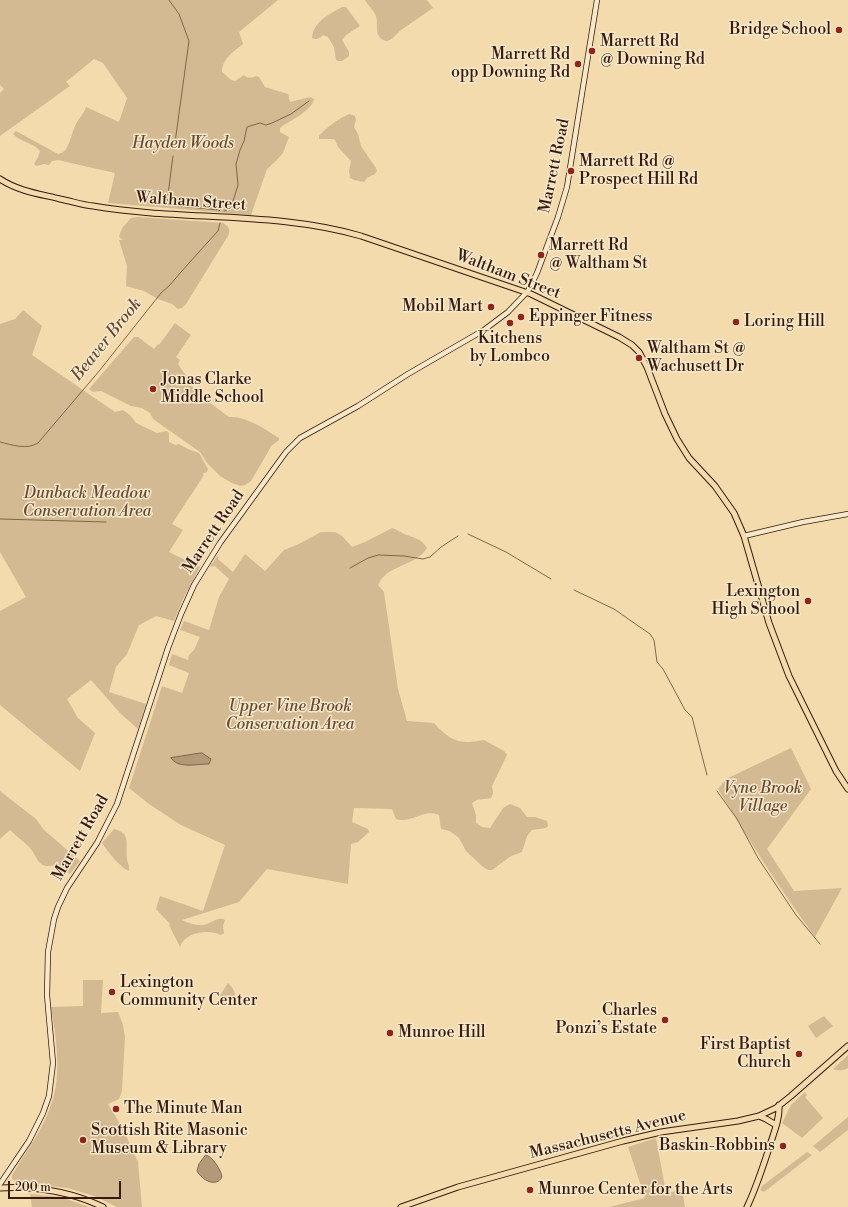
<!DOCTYPE html>
<html>
<head>
<meta charset="utf-8">
<style>
	body { margin:0 }
	#map { position:relative; width:848px; height:1207px; overflow:hidden; background:#f3dbad; font-family:"Libre Bodoni",serif }
	canvas { display:block }
	.scale { position:absolute; left:8px; top:1181px; width:113px; height:18px; box-sizing:border-box; border:2px solid #371a0e; border-top:0; padding-left:5px; font-size:12px; line-height:14px; white-space:nowrap; color:#371a0e; -webkit-text-stroke:3px #f7e8ca; paint-order:stroke }
</style>
</head>
<body>
<div id="map">
<canvas width="848" height="1207"></canvas>
<div class="scale">200 m</div>
</div>
<script>
const ctx = document.querySelector('canvas').getContext('2d');
ctx.lineJoin = 'round';
function paint(path, color) {
  ctx.fillStyle = color;
  ctx.fill(path, 'evenodd');
}
function stroke(path, color, width, dash) {
  ctx.strokeStyle = color;
  ctx.lineWidth = width;
  ctx.lineCap = dash ? 'butt' : 'round';
  ctx.setLineDash(dash || []);
  ctx.stroke(path);
}
function label(font, color, halo, rows, align = 'center') {
  ctx.font = font + ' "Libre Bodoni",serif';
  ctx.lineWidth = 3;
  ctx.setLineDash([]);
  ctx.textBaseline = 'middle';
  ctx.strokeStyle = halo;
  ctx.fillStyle = color;
  for (const [text, x, y, turn = 0] of rows) {
    ctx.save();
    ctx.translate(x, y);
    ctx.rotate((+turn || 0) * Math.PI / 180);
    ctx.textAlign = isNaN(turn) ? turn : align;
    if (halo) ctx.strokeText(text, 0, 0);
    ctx.fillText(text, 0, 0);
    ctx.restore();
  }
}
paint(new Path2D(`
	M0,0H278L239,32L243,44C233,52 222,59 222,72L231,80L235,81L244,75C248,79 251,78 256,76L259,77L265,87L288,94L290,102L310,97L314,99C312,111 289,121 280,128V132L289,137L283,153L276,161L267,169L251,215L108,203L115,173L58,160L52,161L49,165L44,164L36,166L34,164L38,157L40,151C33,142 20,142 13,134L16,131L58,154C62,153 64,152 66,149C71,141 72,132 76,124C79,118 84,114 86,107L119,122L127,98L103,63L94,59L66,82L70,86L0,136V93L4,89L0,85Z
	M365,0H427L433,8C422,15 412,23 401,30C396,34 393,40 386,41C373,37 379,26 376,16C374,11 368,5 365,0Z
	M342,7H346L360,26L346,35L342,40L349,52V56L342,61H338L336,60L334,47L328,37L323,35C319,39 317,40 312,38C313,22 328,15 342,7Z
	M350,114L355,116L356,120L354,127L358,134L361,146L376,168L377,171L375,174L367,178L364,182L354,180L350,178L349,171L351,161L338,147L335,140L333,139H319V136C324,129 342,116 350,114Z
	M138,217L223,223C229,226 231,230 228,236L186,304L182,308L178,309L172,304L158,299L144,291L126,286L127,266L119,240H123L119,237L120,233L123,227L131,218Z
	M23,310L42,326L32,355L115,412L123,410L131,416L136,423L157,433L167,431L169,433V442L175,445L179,444L188,449L199,453L208,469L207,472L202,474L204,475L172,524L183,530L169,552L200,567L183,599L174,621L156,616L139,625L127,654L116,667L109,692L146,704L138,729L120,713L91,680L67,699L78,718L95,733L80,771L0,705V611L26,597L0,552V324L15,319Z
	M175,323L191,335L176,357L180,360L178,364L188,379V384L199,391L202,397L229,417C247,416 264,429 279,438V440L271,446L268,452L251,481L245,485L241,486L232,483L220,476L207,463L200,452L153,419L150,413L142,408L131,406L101,391L93,392L89,389L134,337H138L154,349L158,344L159,345Z
	M392,528C396,529 400,532 404,534C414,538 421,538 427,548C415,567 389,563 378,585L384,592L398,689L407,721L434,723C450,741 460,745 484,740L504,751L507,755L492,786L493,793L491,798L477,800L472,803L476,815V823L482,827L490,828L503,808L510,804L520,808L527,817H535L547,821L548,826L546,828L532,830L527,836L522,852L511,856L492,870H488L482,866L466,851L459,838L450,831L441,829L439,815C424,808 411,824 396,819L392,809L354,808L352,822L368,829L369,832L358,842L351,844L348,884L267,869L239,902L182,920C188,923 196,926 204,925C212,923 218,916 225,920L223,926L224,933L221,935C208,929 185,932 180,947L169,925L170,924L156,909L160,896L203,911L225,845L181,825L149,804L129,788L162,686L182,693L189,673L169,665L172,654L188,660L189,655L194,650L200,637L180,630L184,621L209,630L219,597L229,579L215,566L210,567L218,555V559L233,572L245,554L265,571L284,550L299,544L321,532H335L342,536L352,547L365,542Z
	M791,748L811,789L767,849L794,891L842,888L815,937C780,889 749,840 718,789L726,779Z
	M0,791L36,819L44,830L80,861L70,874L55,865C37,870 38,856 29,847C23,841 16,836 10,830L0,839Z
	M114,829C132,833 125,846 127,858C127,863 130,865 129,871C121,868 107,851 102,843Z
	M83,980H103L101,1013L118,1012L123,1025L125,1037L122,1091L119,1099L108,1104L123,1129L138,1162L142,1207H117L94,1196L68,1188L19,1183L12,1179V1175C26,1152 44,1128 52,1102C62,1071 56,1038 51,1007L83,1006Z
	M228,983C236,990 237,998 232,1007L219,997Z
	M824,1016L833,1026L816,1038L808,1026Z
	M848,1055V1068C844,1071 837,1071 833,1069Z
	M805,1092L807,1095L805,1097L823,1118L802,1138L782,1123L791,1105Z
	M848,1117V1130L820,1152L813,1146Z
	M656,1138L666,1193L682,1190L685,1207H609L645,1198L628,1147Z
	M807,1152L812,1155L764,1192L760,1190L762,1186Z
	M30,1194L61,1197L89,1207H32Z`), '#d3ba92');
const water = new Path2D(`
	M202,753L211,759L209,764C196,764 178,769 171,758Z
	M206,1155C213,1157 221,1170 222,1177C216,1188 202,1180 197,1171L199,1164Z`);
paint(water, '#b39977');
stroke(water, '#81664d', 1);
stroke(new Path2D(`
	M169,0L179,14L189,41L174,150
	M173,156L167,202L168,205L219,210
	M219,211L220,210
	M224,211L227,210L233,201L238,185L236,164L240,150L244,141L247,127L260,123L266,125L272,123L291,114L309,101
	M0,442C12,445 27,450 38,443L100,370L161,293L170,285L181,272L207,243L218,231L220,223
	M0,519L106,522
	M468,534L506,552L551,579
	M350,568L368,558L378,555L404,556L423,559L430,557L441,547L458,536
	M574,590L614,609L650,634L654,640L657,662L663,669L685,710L692,717L707,775
	M717,791L737,819L758,858L796,915L820,944`), '#81664d', 1);
const secondary = new Path2D(`
	M744,536L803,522L848,514
	M0,1184L29,1141L43,1113L49,1096L53,1063L47,995L48,952L54,919L58,907L67,888L97,843L117,804L168,648L181,614L194,585L220,543L286,452L300,438L358,406L408,374L484,330L508,312L528,291L537,273L558,217L567,187L597,0`);
const primary = new Path2D(`
	M0,179C18,191 40,194 60,199C71,201 82,205 93,206C182,221 274,211 361,236L531,294L619,337L632,345L639,352L647,367L665,414L677,439L689,458L715,486L734,513L744,536L769,623L789,676L836,771L848,789
	M759,1116L766,1119L776,1125
	M0,1188C35,1186 71,1192 103,1207
	M401,1207L458,1187L623,1141L661,1132L738,1121L759,1116L776,1108L791,1096L848,1046
	M747,1207C757,1186 764,1164 771,1142C775,1130 780,1117 779,1105`);
stroke(secondary, '#371a0e', 6);
stroke(primary, '#371a0e', 7);
stroke(secondary, '#f7e8ca', 4.5);
stroke(primary, '#f3dbad', 5);
for (const [x, y, r, color] of [
	[839,30,4,"#8f2418"],
	[592,51,4,"#8f2418"],
	[578,64,4,"#8f2418"],
	[571,171,4,"#8f2418"],
	[541,255,4,"#8f2418"],
	[491,307,4,"#8f2418"],
	[521,317,4,"#8f2418"],
	[736,322,4,"#8f2418"],
	[510,323,4,"#8f2418"],
	[639,358,4,"#8f2418"],
	[153,389,4,"#8f2418"],
	[808,601,4,"#8f2418"],
	[112,992,4,"#8f2418"],
	[665,1020,4,"#8f2418"],
	[390,1033,4,"#8f2418"],
	[799,1054,4,"#8f2418"],
	[116,1109,4,"#8f2418"],
	[83,1140,4,"#8f2418"],
	[783,1146,4,"#8f2418"],
	[530,1190,4,"#8f2418"]
]) {
  const dot = new Path2D();
  dot.arc(x, y, r, 0, 2 * Math.PI);
  ctx.fillStyle = color;
  ctx.fill(dot);
  stroke(dot, '#f7e8ca', 1.5);
}
label('16px', '#371a0e', '#f7e8ca', [
	["Bridge School",831,30,"right"],
	["Marrett Rd",600,42],
	["@ Downing Rd",600,60],
	["Marrett Rd",570,55,"right"],
	["opp Downing Rd",570,73,"right"],
	["Marrett Rd @",579,162],
	["Prospect Hill Rd",579,180],
	["Marrett Rd",549,246],
	["@ Waltham St",549,264],
	["Mobil Mart",483,307,"right"],
	["Eppinger Fitness",529,317],
	["Loring Hill",744,322],
	["Kitchens",510,339,"center"],
	["by Lombco",510,357,"center"],
	["Waltham St @",647,349],
	["Wachusett Dr",647,367],
	["Jonas Clarke",161,380],
	["Middle School",161,398],
	["Lexington",800,592,"right"],
	["High School",800,610,"right"],
	["Lexington",120,983],
	["Community Center",120,1001],
	["Charles",657,1011,"right"],
	["Ponzi’s Estate",657,1029,"right"],
	["Munroe Hill",398,1033],
	["First Baptist",791,1045,"right"],
	["Church",791,1063,"right"],
	["The Minute Man",124,1109],
	["Scottish Rite Masonic",91,1131],
	["Museum & Library",91,1149],
	["Baskin-Robbins",775,1146,"right"],
	["Munroe Center for the Arts",538,1190]
], 'left');
label('italic 16px', '#664a36', '#f7e8ca', [
	["Hayden Woods",183,144],
	["Dunback Meadow",87,494],
	["Conservation Area",87,512],
	["Upper Vine Brook",290,707],
	["Conservation Area",290,725],
	["Vyne Brook",763,789],
	["Village",763,807]
]);
label('16px', '#371a0e', '#f7e8ca', [
	["Marrett Road",555,166,-78],
	["Waltham Street",191,202,4],
	["Waltham Street",508,275,21],
	["Marrett Road",214,532,-56],
	["Marrett Road",81,838,-60],
	["Massachusetts Avenue",608,1135,-14]
]);
label('italic 17px', '#624633', '#f7e8ca', [
	["Beaver Brook",107,340,-51]
]);
</script>
</body>
</html>
